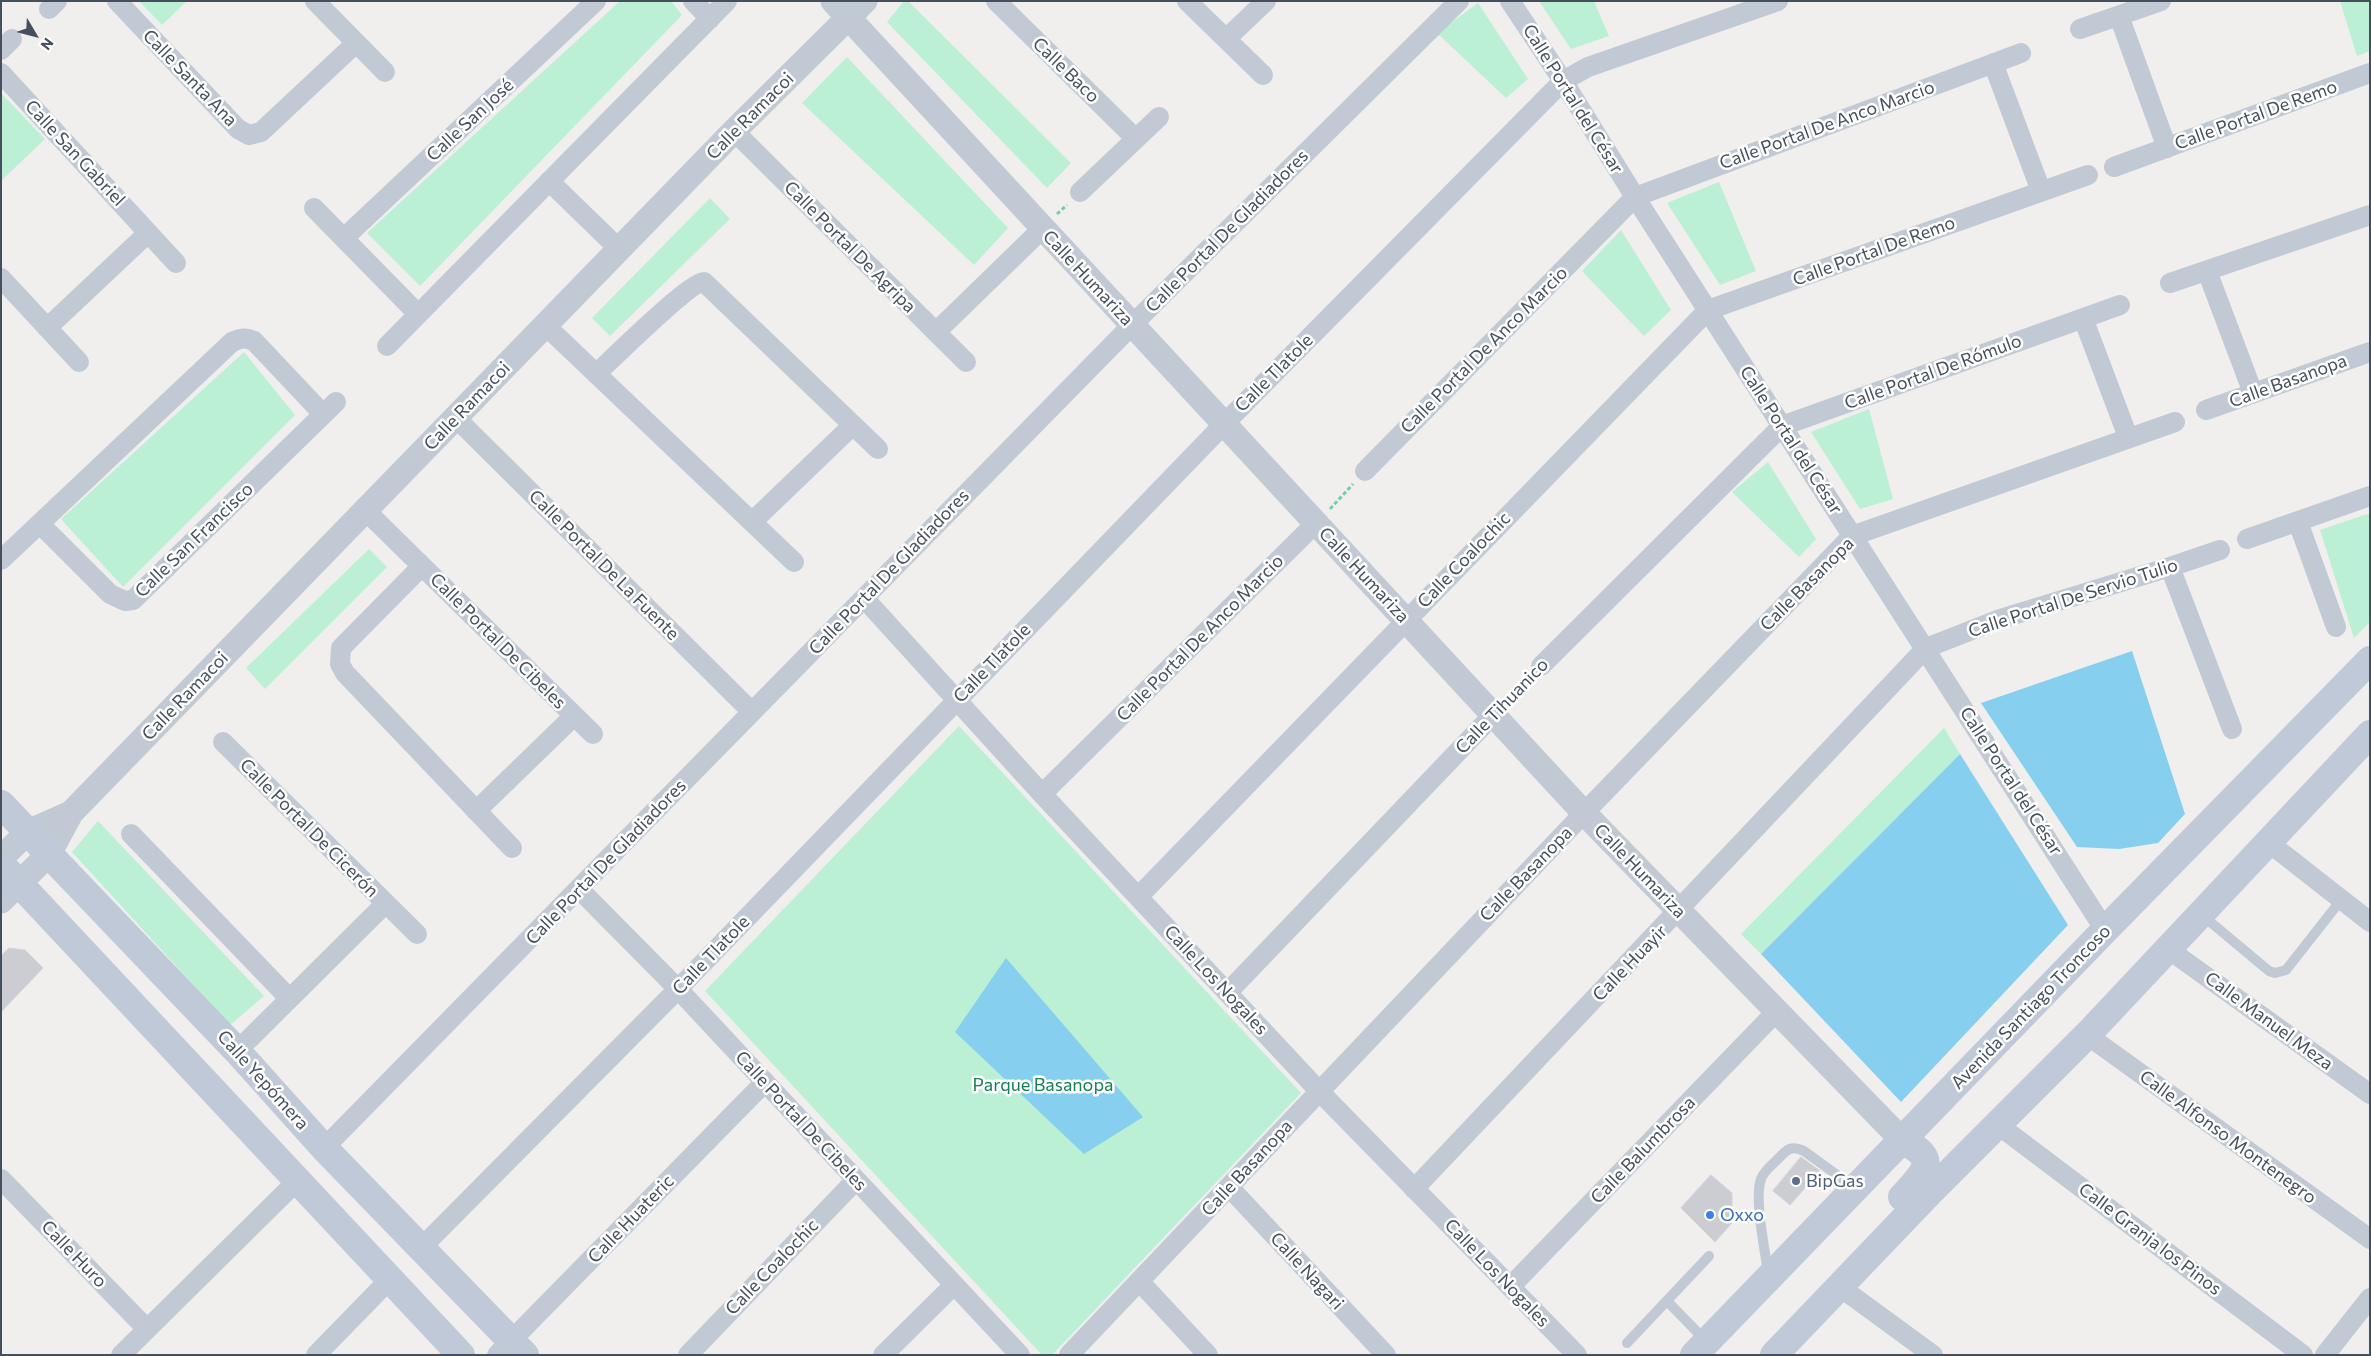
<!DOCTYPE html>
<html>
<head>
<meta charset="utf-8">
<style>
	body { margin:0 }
	#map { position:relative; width:2371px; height:1356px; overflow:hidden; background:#f1eeee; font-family:Commissioner,sans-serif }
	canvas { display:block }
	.frame { position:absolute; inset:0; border:2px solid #464f5c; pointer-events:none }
	.north { position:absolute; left:10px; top:10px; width:50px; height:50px; -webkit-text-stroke:4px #fff; paint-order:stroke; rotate:127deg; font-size:14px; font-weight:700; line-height:20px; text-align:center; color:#464f5c }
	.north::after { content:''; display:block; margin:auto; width:18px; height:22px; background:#464f5c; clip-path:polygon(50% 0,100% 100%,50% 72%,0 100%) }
</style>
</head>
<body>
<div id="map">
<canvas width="2371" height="1356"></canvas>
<div class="frame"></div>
<div class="north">N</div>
</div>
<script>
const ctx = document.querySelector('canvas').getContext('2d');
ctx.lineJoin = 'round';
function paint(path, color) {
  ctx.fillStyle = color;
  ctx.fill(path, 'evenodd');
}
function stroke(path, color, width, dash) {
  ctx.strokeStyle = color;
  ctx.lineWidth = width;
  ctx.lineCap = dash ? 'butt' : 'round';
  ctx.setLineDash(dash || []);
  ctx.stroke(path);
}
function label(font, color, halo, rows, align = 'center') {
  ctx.font = font + ' Commissioner,sans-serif';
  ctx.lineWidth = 5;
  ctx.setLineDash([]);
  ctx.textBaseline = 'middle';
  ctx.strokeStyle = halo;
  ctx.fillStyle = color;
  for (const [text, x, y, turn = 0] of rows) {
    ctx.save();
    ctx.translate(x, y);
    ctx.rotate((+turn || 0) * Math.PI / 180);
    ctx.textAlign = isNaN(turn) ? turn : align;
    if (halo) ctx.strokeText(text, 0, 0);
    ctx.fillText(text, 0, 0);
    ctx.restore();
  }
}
paint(new Path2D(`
	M139,1H187L162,25Z
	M620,1H671L682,15L420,286L367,233Z
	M904,1H908L1071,163L1047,188L887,22Z
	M1539,1H1594L1609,36L1571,49Z
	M2340,1H2370V51L2357,56Z
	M1478,3L1528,79L1506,98L1437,33Z
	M847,57L1008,228L974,265L802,103Z
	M1,93L45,139L1,181Z
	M1719,182L1756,271L1720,285L1667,203Z
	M710,198L730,219L610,336L592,318Z
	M1621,230L1671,310L1644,336L1582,271Z
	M244,352L295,415L123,587L61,519Z
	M1869,409L1893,499L1860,509L1811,432Z
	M1768,462L1816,539L1799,557L1732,492Z
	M2370,513V622L2354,638L2320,530Z
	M369,549L387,567L265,689L246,668Z
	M959,726L1301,1093L1052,1355H1042L705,991Z
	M1944,728L1960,754L1761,954L1741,934Z
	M98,821L264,996L230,1025L72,852Z`), '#bbf0d5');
paint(new Path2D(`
	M2132,651L2185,814L2158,843L2119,849L2077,847L1981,703Z
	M1960,754L2068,925L1901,1102L1761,954Z
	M1006,958L1143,1117L1084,1154L955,1032Z`), '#87cfee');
const building = new Path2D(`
	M9,948L25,950L43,968L1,1012V956Z
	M1801,1157L1820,1171L1790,1205L1773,1191Z
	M1711,1175L1732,1193V1223L1715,1242L1681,1208Z`);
paint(building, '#cbcdd3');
stroke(building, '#d2d3da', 1);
stroke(new Path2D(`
	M1057,214L1067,205
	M1330,509L1353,484
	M1508,699L1528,679`), '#72cfaa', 3, [4, 2.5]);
stroke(new Path2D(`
	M2202,915L2269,971L2275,973L2286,970L2341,900
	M1768,1272C1765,1251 1754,1198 1761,1179C1764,1171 1772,1165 1778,1159C1787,1149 1791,1145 1804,1151L1855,1188
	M1667,1301L1706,1341
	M1627,1343L1709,1256`), '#c1c9d4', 10);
stroke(new Path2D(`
	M117,1L238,129L249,135L261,132L356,43
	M315,1L385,72
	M693,1L710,19
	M996,1L1136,139
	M1187,1L1263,75
	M1510,1L1563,81L1635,197L2105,930
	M49,9L57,1
	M2119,16L2167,148
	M2080,29L2161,1
	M1226,39L1266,1
	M1,50L12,39
	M1993,63L2041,191
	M1,73L176,263
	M734,131L966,362
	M2114,167L2370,73
	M549,181L619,249
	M1080,192L1159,117
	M314,208L418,314
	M344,238L596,1
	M2207,271L2253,393
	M1,278L79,362
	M2170,283L2370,215
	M2083,318L2128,437
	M546,326L794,562
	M47,328L148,233
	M936,332L1042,229
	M387,346L727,1
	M596,374C611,360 690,282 704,282L878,449
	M2206,410L2370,352
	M456,418L752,712
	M1365,471L1635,197L2021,53
	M366,511L593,734
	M752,522L853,425
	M2298,522L2336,627
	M40,524L110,594L125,601L133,600L336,402
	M2247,539L2370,496
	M1,560L232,342C241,338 245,337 254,341L323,414
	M422,566L341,648L340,664L345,673L512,848
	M2170,567L2232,729
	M864,598L1042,794L1319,1091L1577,1355
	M1541,666L1782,426L2120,305
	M223,742L417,934
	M1042,794L1316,523
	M476,811L574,716
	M131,834L289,998
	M2268,842L2370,922
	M579,889L678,989L1020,1355
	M1138,897L1708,310L2088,175
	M2168,949L2370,1094
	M1228,992L1494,714
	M2087,1035L2370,1239
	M237,1051L385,904
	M1997,1124L2303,1355
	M324,1148L1132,325L1459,1
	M1,1179L147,1329
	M1229,1187L1386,1355
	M1414,1189L1926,648L2000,619L2170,567L2220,550
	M422,1247L678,989L1224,424L1563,81L1588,67L1778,1
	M1139,1281L1208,1355
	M1510,1287L1776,1012
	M1840,1287L1933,1355
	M121,1355L298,1180
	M316,1355L391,1278
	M497,1355L765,1082
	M688,1355L856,1180
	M883,1355L954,1285
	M1069,1355L1584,813L1852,536L2175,422
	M2325,1355L2370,1298`), '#c1c9d4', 20);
stroke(new Path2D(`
	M833,1L1584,813L1903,1141
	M1,858L28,832L71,813
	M1,901L49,854L71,813L734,131L865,1`), '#c1c9d4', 25);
stroke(new Path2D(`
	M1,804L237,1051L324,1148L525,1355
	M1,864L461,1355
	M1902,1197C1924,1173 1941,1159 1903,1141
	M1694,1355L2105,930L2370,660
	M1774,1355L1931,1191L2087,1035L2370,734`), '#c0c9d8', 28);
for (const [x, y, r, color] of [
	[1796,1181,5,"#5c6f8a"],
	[1710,1215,5,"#3f7fe0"]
]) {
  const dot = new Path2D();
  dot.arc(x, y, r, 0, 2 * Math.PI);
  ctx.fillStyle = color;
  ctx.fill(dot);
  stroke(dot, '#fff', 2);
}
label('18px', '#464f5c', '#fff', [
	["Calle Baco",1066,70,44],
	["Calle Santa Ana",190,78,46],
	["Calle Portal del César",1573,99,58],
	["Calle Portal De Remo",2256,115,-20],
	["Calle Ramacoi",750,116,-45],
	["Calle San José",470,120,-43],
	["Calle Portal De Anco Marcio",1827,125,-20],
	["Calle San Gabriel",75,153,47],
	["Calle Portal De Gladiadores",1227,231,-45],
	["Calle Portal De Agripa",850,247,45],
	["Calle Portal De Remo",1874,251,-20],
	["Calle Humariza",1088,278,47],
	["Calle Portal De Anco Marcio",1484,350,-45],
	["Calle Portal De Rómulo",1933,372,-20],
	["Calle Tlatole",1274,373,-45],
	["Calle Basanopa",2288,381,-20],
	["Calle Ramacoi",467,406,-46],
	["Calle Portal del César",1791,440,57],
	["Calle San Francisco",194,540,-44],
	["Calle Coalochic",1464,560,-46],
	["Calle Portal De La Fuente",604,565,45],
	["Calle Portal De Gladiadores",889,572,-46],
	["Calle Humariza",1364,575,47],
	["Calle Basanopa",1807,584,-45],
	["Calle Portal De Servio Tulio",2073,598,-18],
	["Calle Portal De Anco Marcio",1200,638,-45],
	["Calle Portal De Cibeles",498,641,45],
	["Calle Tlatole",992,663,-46],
	["Calle Ramacoi",185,696,-46],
	["Calle Tihuanico",1502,706,-46],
	["Calle Portal del César",2011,781,57],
	["Calle Portal De Cicerón",309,828,45],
	["Calle Portal De Gladiadores",606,862,-46],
	["Calle Humariza",1640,871,46],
	["Calle Basanopa",1526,874,-46],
	["Calle Tlatole",711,955,-46],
	["Calle Huayir",1630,963,-46],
	["Calle Los Nogales",1216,980,47],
	["Avenida Santiago Troncoso",2031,1007,-46],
	["Calle Manuel Meza",2269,1021,36],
	["Calle Yepómera",263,1080,48],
	["Calle Portal De Cibeles",801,1121,47],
	["Calle Alfonso Montenegro",2228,1137,36],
	["Calle Balumbrosa",1643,1150,-46],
	["Calle Basanopa",1247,1168,-47],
	["Calle Huateric",631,1219,-46],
	["Calle Granja los Pinos",2150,1239,37],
	["Calle Huro",74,1254,46],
	["Calle Coalochic",772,1267,-46],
	["Calle Nagari",1307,1271,47],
	["Calle Los Nogales",1497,1273,46]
]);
label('18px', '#148054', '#fff', [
	["Parque Basanopa",1043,1085]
]);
label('18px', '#4e5e75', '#fff', [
	["BipGas",1806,1181]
], 'left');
label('18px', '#366cbe', '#fff', [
	["Oxxo",1720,1215]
], 'left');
</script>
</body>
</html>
